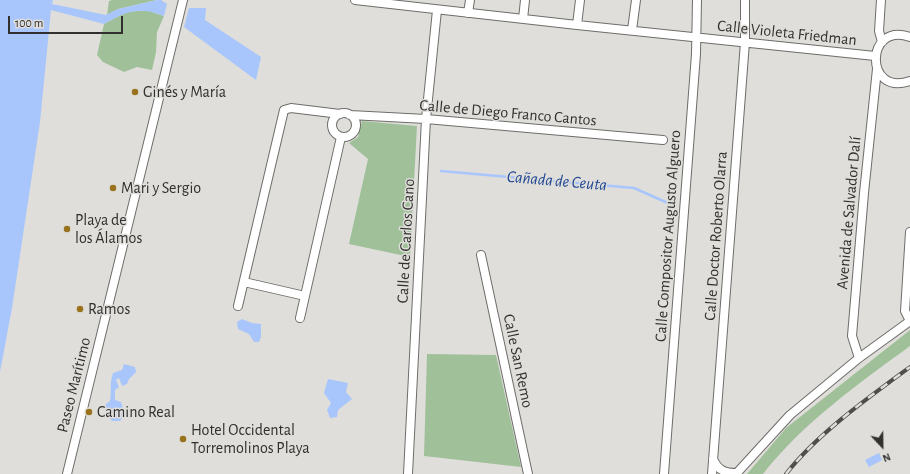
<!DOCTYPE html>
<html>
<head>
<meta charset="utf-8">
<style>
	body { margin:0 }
	#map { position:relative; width:910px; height:474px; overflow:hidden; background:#dfdeda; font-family:"Alegreya Sans",sans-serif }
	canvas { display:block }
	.north { position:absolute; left:862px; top:426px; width:40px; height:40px; -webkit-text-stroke:3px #dfdeda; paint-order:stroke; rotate:158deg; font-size:11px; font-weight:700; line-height:16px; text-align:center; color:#31302f }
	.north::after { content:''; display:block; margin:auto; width:14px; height:18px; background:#31302f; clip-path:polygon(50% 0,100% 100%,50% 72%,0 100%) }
	.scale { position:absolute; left:8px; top:16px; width:115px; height:18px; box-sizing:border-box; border:2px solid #31302f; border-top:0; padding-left:5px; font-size:12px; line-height:14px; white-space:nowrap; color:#31302f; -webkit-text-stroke:3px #dfdeda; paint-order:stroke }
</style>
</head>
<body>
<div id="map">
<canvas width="910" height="474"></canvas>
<div class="north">N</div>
<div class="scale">100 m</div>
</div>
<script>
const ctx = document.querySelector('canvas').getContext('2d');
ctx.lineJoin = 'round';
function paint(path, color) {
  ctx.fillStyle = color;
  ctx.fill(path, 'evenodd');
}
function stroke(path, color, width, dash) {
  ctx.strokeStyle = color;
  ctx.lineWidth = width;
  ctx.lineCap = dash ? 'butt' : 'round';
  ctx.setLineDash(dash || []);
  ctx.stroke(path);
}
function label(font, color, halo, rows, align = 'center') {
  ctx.font = font + ' "Alegreya Sans",sans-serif';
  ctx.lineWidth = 3;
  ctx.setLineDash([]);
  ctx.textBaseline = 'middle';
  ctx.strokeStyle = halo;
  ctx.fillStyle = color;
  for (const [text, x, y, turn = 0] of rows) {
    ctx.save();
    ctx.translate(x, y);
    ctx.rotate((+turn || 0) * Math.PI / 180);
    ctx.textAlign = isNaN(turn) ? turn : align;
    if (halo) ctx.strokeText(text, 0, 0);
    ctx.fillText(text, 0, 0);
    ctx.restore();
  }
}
paint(new Path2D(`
	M112,0H157L118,9L107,15L109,1Z
	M136,11H149L164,16L157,32L156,52L152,70L137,67L124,72L103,62L97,55L104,24L124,13Z
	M362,121L417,126L410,257L349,244L368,159L349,143L358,137Z
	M910,330V346C858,384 803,423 763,474H747L786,428Z
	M427,354L496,355L521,467L424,456Z`), '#a0c09a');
paint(new Path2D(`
	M0,0H53L52,4L106,15L118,9L157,0H161L167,4L164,16C139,6 127,11 104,24L51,10L40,122L12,308L0,372Z
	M189,8H206L205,20L261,57L256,80L184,27Z
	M242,319L252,323L261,324V337L259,342H254L249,334L238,329L237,322Z
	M124,364L135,367L136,372L129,379L127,384L122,386L119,378L116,380L119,387L115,390V400L121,402L125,414L120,421H112L108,416L105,405L110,401C112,390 109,385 113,373L122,370Z
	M328,379L348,383L346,392L352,399L338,410L337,417L330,418L327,410L331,403L324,393Z
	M879,453L882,460L869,467L865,460Z`), '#a8c6fc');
stroke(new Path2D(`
	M441,171L634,188L670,204`), '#a8c6fc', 2.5);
const street = new Path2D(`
	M355,0L577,25L875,56
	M881,0L879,31L882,42
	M468,13L470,0
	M523,19L525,0
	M577,25L580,0
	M632,30L636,0
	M910,37C865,21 864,97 910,81
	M332 125a12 12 0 1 1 24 0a12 12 0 1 1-24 0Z
	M350,115L426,119L663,140
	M481,255L528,474
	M244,282L305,296
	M238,306L284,110L291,108L340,114
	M300,318L341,137
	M910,321L905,311L910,232
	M859,358L852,336L864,193L877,69
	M713,459C718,470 724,473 737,473
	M67,474L183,0
	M408,474L426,119L437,10
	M664,474L696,54L697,0
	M712,474L745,42V0
	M736,474L790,415L859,358L910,321`);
stroke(street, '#6e6d6a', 10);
stroke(street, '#fff', 8);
const rail = new Path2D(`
	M786,474C817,434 869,397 910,367`);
stroke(rail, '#4f4e4c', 4);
stroke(rail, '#dfdeda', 2.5, [8]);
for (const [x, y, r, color] of [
	[135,92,4,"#98721d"],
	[113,188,4,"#98721d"],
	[67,229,4,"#98721d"],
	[80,309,4,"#98721d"],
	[89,412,4,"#98721d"],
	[183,439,4,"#98721d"]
]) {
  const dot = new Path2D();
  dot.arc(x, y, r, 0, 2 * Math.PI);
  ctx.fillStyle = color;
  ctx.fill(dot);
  stroke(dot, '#dfdeda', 1.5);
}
label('16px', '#31302f', '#dfdeda', [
	["Calle Violeta Friedman",787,33,6],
	["Calle de Diego Franco Cantos",508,113,5],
	["Avenida de Salvador Dalí",849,213,-85],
	["Calle Compositor Augusto Alguero",668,236,-86],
	["Calle Doctor Roberto Olarra",716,236,-86],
	["Calle de Carlos Cano",406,241,-87],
	["Calle San Remo",518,361,78],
	["Paseo Marítimo",74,385,-76]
]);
label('16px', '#31302f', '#dfdeda', [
	["Ginés y María",143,92],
	["Mari y Sergio",121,188],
	["Playa de",75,220],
	["los Álamos",75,238],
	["Ramos",88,309],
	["Camino Real",97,412],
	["Hotel Occidental",191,430],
	["Torremolinos Playa",191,448]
], 'left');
label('italic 17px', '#214894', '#dfdeda', [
	["Cañada de Ceuta",557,181,5]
]);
</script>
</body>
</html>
